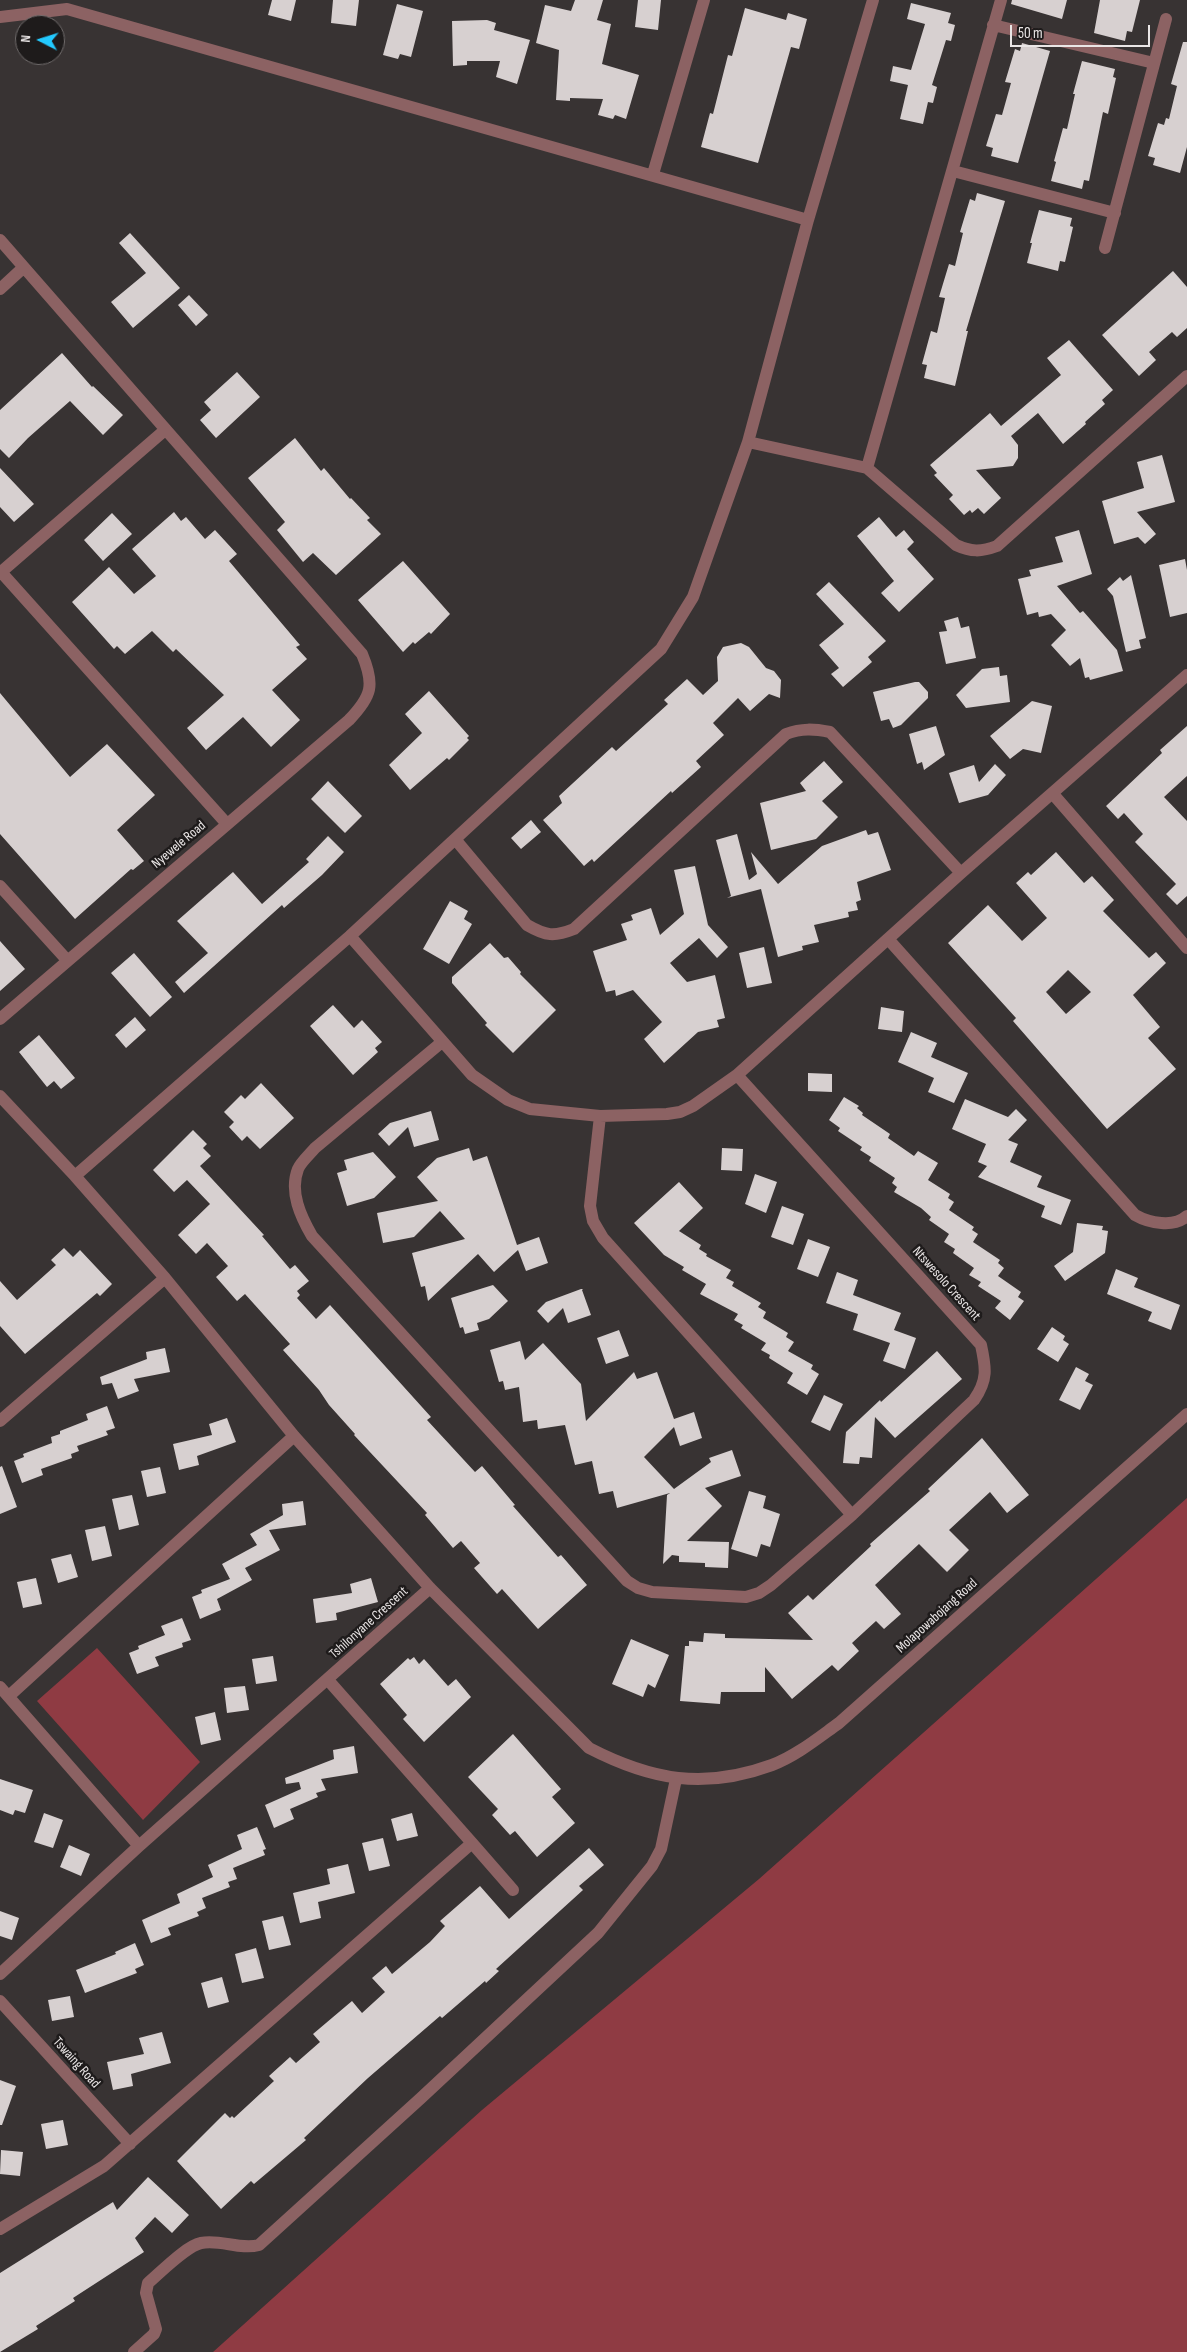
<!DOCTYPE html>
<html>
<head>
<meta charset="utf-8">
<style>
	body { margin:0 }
	#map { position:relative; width:1187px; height:2352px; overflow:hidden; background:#383333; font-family:"Sofia Sans Condensed",sans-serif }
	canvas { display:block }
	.north { position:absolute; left:15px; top:15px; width:50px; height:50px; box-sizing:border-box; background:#1e1b1b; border:1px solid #706c6c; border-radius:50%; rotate:275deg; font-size:14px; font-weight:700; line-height:20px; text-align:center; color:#eae6e6 }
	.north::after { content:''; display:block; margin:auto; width:18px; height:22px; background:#23c9fe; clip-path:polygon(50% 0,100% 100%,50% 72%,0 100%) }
	.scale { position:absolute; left:1010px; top:25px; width:140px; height:22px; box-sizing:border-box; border:2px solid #eae6e6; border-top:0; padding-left:6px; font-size:15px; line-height:18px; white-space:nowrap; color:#eae6e6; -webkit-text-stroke:4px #1e1b1b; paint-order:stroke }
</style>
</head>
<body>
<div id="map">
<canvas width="1187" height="2352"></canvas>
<div class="north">N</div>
<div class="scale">50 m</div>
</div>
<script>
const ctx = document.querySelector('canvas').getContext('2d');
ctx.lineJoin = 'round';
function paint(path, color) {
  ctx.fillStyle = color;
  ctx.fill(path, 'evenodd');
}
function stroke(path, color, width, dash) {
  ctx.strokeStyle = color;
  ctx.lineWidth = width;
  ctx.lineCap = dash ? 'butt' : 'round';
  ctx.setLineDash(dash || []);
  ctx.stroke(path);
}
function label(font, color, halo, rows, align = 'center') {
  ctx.font = font + ' "Sofia Sans Condensed",sans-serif';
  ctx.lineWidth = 5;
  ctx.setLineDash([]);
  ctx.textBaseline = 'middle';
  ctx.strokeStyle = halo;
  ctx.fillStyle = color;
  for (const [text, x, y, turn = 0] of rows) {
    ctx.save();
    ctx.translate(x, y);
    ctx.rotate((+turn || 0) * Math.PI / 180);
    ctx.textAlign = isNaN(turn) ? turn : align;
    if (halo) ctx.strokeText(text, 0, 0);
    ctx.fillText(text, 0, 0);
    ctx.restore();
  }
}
paint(new Path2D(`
	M1187,1498V2352H213L482,2110L759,1879Z
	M97,1648L200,1762L143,1820L37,1701Z`), '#8f3b43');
paint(new Path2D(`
	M272,0H296L291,21L268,15Z
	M333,0H359L356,26L331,23Z
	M575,0H603L597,20L611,24L602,64L639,75L626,119L615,115L613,119L598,115L603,99L570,98V101L556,100L559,50L536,43L545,5L571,11Z
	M638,0H661L658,30L635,27Z
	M1012,0H1067L1062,19L1011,4Z
	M1100,0H1140L1132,32L1127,31L1125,41L1094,33Z
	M911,3L951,13L948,23L955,25L951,41L946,40L932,85L937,87L933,103L928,102L923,124L900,119L908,85L890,81L893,66L911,70L925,24L907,19Z
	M397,4L423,11L411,57L400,54L398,59L383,55Z
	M745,8L786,20L788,13L807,19L799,49L791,47L758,163L701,147L710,113L713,114L728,55L732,56Z
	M487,20L496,23L494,30L530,40L517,84L496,77L500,61H467V65L453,66L452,21Z
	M1183,42H1187V147L1180,173L1153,165L1155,158L1148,156L1158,123L1164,125L1166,118L1169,119L1177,86L1171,84Z
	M1022,43L1050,51L1018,163L991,156L993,148L986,146L996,114L1002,115L1011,83L1005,82L1015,49L1020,51Z
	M1082,61L1115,69L1113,77L1116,78L1108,114L1103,112L1089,181L1084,180L1082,189L1051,181L1056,162L1054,161L1063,128L1067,129L1075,94H1073Z
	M977,193L1005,201L966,331H968L955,386L924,378L927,365L922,364L931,331L937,333L945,298L939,297L949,264L955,266L963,233L960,232L970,199L975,201Z
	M1039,210L1072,218L1070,226L1073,227L1065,262L1060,261L1058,271L1027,263L1032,243H1030Z
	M130,233L180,288L133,328L111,302L146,273L119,243Z
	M1173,271L1187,287V328L1177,337L1172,332L1149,352L1156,360L1139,376L1102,335Z
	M189,295L208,315L196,326L178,305Z
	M1069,340L1113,390L1102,400L1105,404L1085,422L1086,424L1063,444L1038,413L1011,436L1018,445V458L1013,466L976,470L1001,498L984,514L978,508L972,513L970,510L964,515L949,499L953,495L934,475L937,473L930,465L990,413L1001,426L1061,375L1047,358Z
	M62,353L92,387L93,386L123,415L103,435L70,401L28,438L9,458L0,449V410Z
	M237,372L260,397L216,438L200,420L211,410L204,402Z
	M295,438L321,471L324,468L350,499L351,498L370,518L367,520L381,534L336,575L313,553L303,562L277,530L285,522L248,478Z
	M1162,455L1175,502L1137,512L1156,534L1145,544L1138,537L1114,544L1102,501L1144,488L1137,462Z
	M0,468L34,504L14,522L0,507Z
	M174,512L181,521L186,517L205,539L215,530L237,554L229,561L300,645L296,647L307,659L272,690L300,720L271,747L243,717L206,750L187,728L224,695L176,649L173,652L152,631L125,654L117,646L114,649L72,602L109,567L134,594L156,576L132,549Z
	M112,513L132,534L103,561L84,540Z
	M879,517L896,537L904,530L914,542L907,549L934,579L899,612L881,593L894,581L857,536Z
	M1079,530L1092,574L1057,586L1080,613L1083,611L1117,650L1123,671L1090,680L1089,677L1085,678L1080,658L1070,666L1051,645L1066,630L1051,614L1039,617L1038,612L1027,615L1018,579L1031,576L1029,570L1063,562L1055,537Z
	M1185,559L1187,570V613L1170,617L1159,565Z
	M403,561L450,614L431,634L429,632L415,644L413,642L403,652L358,600Z
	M1131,575L1146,638L1139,640L1141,648L1126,652L1113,596L1107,589L1120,577L1123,581Z
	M829,582L886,641L868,657L872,662L843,687L831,674L839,668L819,645L844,624L816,594Z
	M958,617L961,628L969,626L976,658L946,664L939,632L947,631L944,621Z
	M741,643L749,647L766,668L774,671L781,680L780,698L769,694L750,711L738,698L713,723L724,735L696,761L701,767L672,793L671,791L594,862L592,859L584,866L543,820L562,803L559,796L612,747L616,751L668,704L664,700L687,679L703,695L718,681L717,657L723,647Z
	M999,667L1000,676L1007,675L1010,702L966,708L956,695L982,669Z
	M915,682H919L928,692V698L901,725L893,728L889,719L881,721L873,692Z
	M429,691L469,736L467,738L469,740L449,760L447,758L410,790L389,765L422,733L405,714Z
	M0,693L70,777L107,744L155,795L117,830L144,861L133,870L131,869L75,919L0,834Z
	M1032,701L1052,706L1041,753L1023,749L1010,759L990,736Z
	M936,726L945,755L924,770L922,762L917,764L909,734Z
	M1187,726V776L1164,797L1187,821V896L1177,905L1166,894L1176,884L1135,842L1143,834L1124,813L1118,819L1106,806L1162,753L1160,750Z
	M824,761L843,782L822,801L838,817L816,839L771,850L760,803L806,791L800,783Z
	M995,764L1006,775L988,795L959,803L949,773L974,765L979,782Z
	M328,781L362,816L345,833L311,799Z
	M531,820L541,832L521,849L511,838Z
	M866,830L868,835L878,832L891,870L857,882L861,900L856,902L858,910L848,912L849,917L814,925L819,942L802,946L803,950L778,957L761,889L727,898L731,896L716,840L737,834L749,880L757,874L751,852L778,884L822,846Z
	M328,836L344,852L322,875L284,908L282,905L184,993L175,982L208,953L177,921L233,872L262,904L309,862L306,859Z
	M1056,852L1084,883L1092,876L1114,900L1103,911L1149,958L1156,952L1166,963L1133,995L1160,1027L1148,1038L1176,1069L1107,1129L1013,1021L1016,1018L948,943L988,905L1022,941L1047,918L1016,883L1028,872L1031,875ZM1068,970L1091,992L1066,1014L1046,992Z
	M695,866L708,925L728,947L717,958L699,938L670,963L687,982L715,975L725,1018L717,1020L719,1027L698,1032L664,1063L644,1039L662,1022L633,990L616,996L615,990L606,992L593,951L627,940L621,924L633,920L631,915L651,908L660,935L684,914L674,870Z
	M450,901L468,911L464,919L472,924L449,964L423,949Z
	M0,941L25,969L0,991Z
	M490,943L504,958L508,957L521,972L520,974L556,1010L513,1053L485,1025L487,1023L452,983V977Z
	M764,947L772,983L747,988L739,953Z
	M134,953L172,997L150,1017L111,973Z
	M333,1005L354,1028L362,1020L382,1042L375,1048L378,1052L353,1075L310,1026Z
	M881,1007L904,1011L902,1032L878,1029Z
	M135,1017L146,1030L126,1048L115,1035Z
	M911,1032L937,1043L931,1057L968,1073L954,1103L928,1092L934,1078L898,1062Z
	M39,1035L75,1078L61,1089L54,1081L47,1087L19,1052Z
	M808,1073L832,1074V1092L808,1091Z
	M261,1083L294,1118L260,1149L247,1136L242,1141L229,1127L234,1122L224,1112L241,1095L245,1099Z
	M844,1097L859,1106L857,1108L863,1113L862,1115L890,1134L888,1138L914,1156L918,1151L938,1163L928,1180L950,1194L948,1198L954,1202L949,1210L974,1227L972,1230L978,1234L973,1242L1000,1260L998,1263L1004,1268L998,1276L1021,1292L1018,1297L1024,1301L1010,1320L995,1308L1001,1301L978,1286L981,1282L969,1275L974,1268L953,1253L955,1249L944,1242L949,1234L929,1220L931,1217L921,1208L894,1192L897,1187L892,1183L895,1178L869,1161L871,1157L860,1150L862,1147L838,1131L840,1128L829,1120Z
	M965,1099L1008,1117L1016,1109L1027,1120L1008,1140L1018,1144L1010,1162L1042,1176L1037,1187L1071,1200L1061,1225L1041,1217L1045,1206L978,1177L987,1166L978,1162L986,1144L952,1129Z
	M431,1111L439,1140L414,1147L408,1127L389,1146L378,1134L390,1123Z
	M193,1130L207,1144L203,1148L211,1156L200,1166L264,1235L262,1236L290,1269L295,1265L309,1281L297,1291L300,1295L297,1298L316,1319L330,1305L431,1417L427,1420L475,1472L482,1466L515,1505L513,1506L558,1557L561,1555L587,1585L538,1629L502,1589L497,1594L474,1568L480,1563L461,1541L453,1548L425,1515L427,1513L354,1435L355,1434L329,1405L319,1390L283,1350L290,1344L245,1294L237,1301L216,1277L228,1266L207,1243L196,1254L178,1235L210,1204L187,1180L174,1192L153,1170Z
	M469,1148L473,1161L487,1156L517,1245L539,1237L548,1263L526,1271L518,1250L494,1272L478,1254L428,1301L425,1286L421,1287L412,1253L465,1239L440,1211L414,1237L383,1243L377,1213L438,1201L417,1177L437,1158Z
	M722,1148L743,1149L742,1171L721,1170Z
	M373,1152L396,1177L374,1198L347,1206L337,1173L347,1170L344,1160Z
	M755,1174L777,1182L766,1213L745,1204Z
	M679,1182L703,1208L679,1231L701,1245L699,1249L707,1254L706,1256L731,1270L726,1278L734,1282L732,1286L761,1303L758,1307L766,1312L763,1318L788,1333L786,1337L794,1342L788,1351L813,1365L811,1369L819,1374L807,1395L787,1383L793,1373L769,1358L770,1355L761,1350L766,1343L741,1328L743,1325L734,1320L738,1314L700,1294L706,1284L682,1270L684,1267L664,1255L634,1223Z
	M782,1206L804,1214L793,1245L771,1237Z
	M1077,1223L1103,1226L1102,1230L1108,1231L1105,1253L1065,1281L1054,1266L1073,1252Z
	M808,1239L830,1247L818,1277L797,1269Z
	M64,1248L73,1257L80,1250L112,1284L100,1296L97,1293L25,1354L0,1326V1281L17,1300L56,1265L51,1260Z
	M1116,1269L1138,1278L1134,1287L1180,1305L1171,1330L1148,1321L1152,1312L1107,1294Z
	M837,1272L858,1280L853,1295L901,1313L894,1330L916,1338L905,1369L883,1361L890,1343L853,1330L858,1314L826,1303Z
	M493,1285L508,1301L489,1319L477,1323L479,1330L465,1334L463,1327L460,1328L451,1298Z
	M581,1289H583L582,1290L591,1315L568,1323L563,1308L548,1323L537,1311L546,1302Z
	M1052,1327L1065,1336L1063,1340L1069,1344L1058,1362L1037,1349Z
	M619,1330L629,1356L606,1364L597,1338Z
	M520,1341L525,1360L543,1343L581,1384L586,1421L634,1372L637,1379L657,1372L674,1419L694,1412L702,1438L680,1446L674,1427L644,1457L674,1489L711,1462L709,1458L732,1450L741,1476L705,1488L722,1506L687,1541L729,1542L728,1568L705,1567V1563L679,1562V1556L672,1555L663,1564L667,1495L670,1493L617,1508L613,1491L599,1494L592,1461L575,1465L565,1425L538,1429L537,1420L523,1422L519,1387L505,1390L503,1381L499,1382L490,1350Z
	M165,1348L170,1372L134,1379L139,1391L118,1399L112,1383L102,1385L100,1377L147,1359L146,1352Z
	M937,1351L962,1379L895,1438L875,1417L872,1458L860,1457L859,1464L843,1463L846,1432L880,1400L881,1402Z
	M1076,1367L1089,1374L1085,1381L1093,1385L1080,1410L1059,1400Z
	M824,1395L843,1404L830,1431L811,1422Z
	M107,1406L115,1428L106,1431L108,1435L77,1446L79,1451L71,1454L72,1458L41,1469L43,1475L22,1483L14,1461L24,1457L23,1454L52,1443L51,1437L60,1434V1431L88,1420L86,1414Z
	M227,1418L236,1442L197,1456L199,1465L179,1470L173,1444L212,1435L209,1424Z
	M982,1438L1029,1495L1007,1513L990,1492L949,1530L969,1550L947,1572L919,1544L875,1585L901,1614L884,1629L876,1621L852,1643L859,1651L838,1671L832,1665L792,1699L765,1667V1692H721L720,1704L680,1701L685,1646H689V1641L703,1642L704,1633L725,1634V1638L813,1640L788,1613L808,1595L813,1600L871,1546L870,1544L930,1491L928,1489Z
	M2,1466L17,1507L0,1514V1467Z
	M160,1467L166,1493L147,1497L141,1471Z
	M749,1491L766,1496L763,1508L780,1514L770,1547L761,1544L757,1557L731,1549Z
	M132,1495L139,1525L119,1530L112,1499Z
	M303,1501L306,1525L269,1530L280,1550L245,1568L252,1580L217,1599L221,1610L200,1619L192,1597L202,1593L201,1590L230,1579L222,1564L257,1545L250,1534L283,1515L282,1504Z
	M105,1526L112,1556L92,1561L85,1530Z
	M71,1554L78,1577L58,1583L51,1559Z
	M36,1578L42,1604L23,1608L17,1582Z
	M371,1578L378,1602L336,1613L337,1620L316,1623L313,1599L352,1593L350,1584Z
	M182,1618L191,1640L182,1643L183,1647L155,1657L159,1666L137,1674L129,1653L139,1649L138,1646L165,1635L161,1626Z
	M631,1639L669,1655L655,1688L648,1684L643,1697L612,1684Z
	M273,1656L277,1681L256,1684L252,1659Z
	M414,1657L419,1664L424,1659L448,1686L456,1679L471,1697L424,1742L403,1719L407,1715L380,1684L408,1658L410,1660Z
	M245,1686L249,1710L227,1713L224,1688Z
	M215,1712L221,1740L201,1745L195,1717Z
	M513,1734L561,1789L552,1797L575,1823L537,1857L515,1831L510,1835L492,1815L498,1809L468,1777Z
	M354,1746L358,1773L321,1779L326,1790L316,1793L318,1797L290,1809L294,1819L274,1828L265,1805L301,1789L299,1782L286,1784L285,1778L334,1759L333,1750Z
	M0,1779L33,1790L25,1813L15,1810L13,1815L0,1810Z
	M44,1813L63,1820L53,1848L34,1842Z
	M412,1813L418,1836L397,1841L391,1819Z
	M257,1827L266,1849L263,1850L265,1855L233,1868L237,1879L228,1882L230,1887L202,1898L206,1908L197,1912L199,1916L168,1928L171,1935L151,1943L142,1920L180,1903L177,1894L213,1877L208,1865L242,1849L237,1835Z
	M383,1838L390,1866L369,1871L362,1843Z
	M69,1845L90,1854L81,1876L60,1867Z
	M589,1848L604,1865L579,1886L583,1890L496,1969L499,1971L486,1983L485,1981L442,2018L440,2016L368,2078L304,2138L306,2140L254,2184L251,2181L221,2209L177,2161L225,2113L230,2118L232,2116L234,2118L274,2081L269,2076L290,2057L296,2063L320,2042L313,2034L352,2001L362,2013L385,1992L372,1978L386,1966L392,1974L430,1942L445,1926L440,1921L480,1886L509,1919Z
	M348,1864L355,1893L318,1902L321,1918L300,1923L293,1893L330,1884L327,1869Z
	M0,1911L19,1918L12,1940L0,1936Z
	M283,1916L291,1945L269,1950L262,1921Z
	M135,1943L144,1965L135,1969L137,1973L85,1993L76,1970L116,1954L115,1952Z
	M256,1948L264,1978L242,1983L235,1954Z
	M222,1977L229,2002L208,2008L201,1983Z
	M70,1996L74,2017L52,2021L48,2000Z
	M162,2032L171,2063L131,2074L133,2086L113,2090L107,2062L144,2054L139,2038Z
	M0,2080L16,2086L2,2125H0Z
	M63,2120L68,2145L46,2149L41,2124Z
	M1,2150L23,2152L20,2176L0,2174Z
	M148,2177L189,2215L172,2233L155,2217L135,2238L144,2252L73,2298L75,2301L36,2326L38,2329L0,2352V2273L113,2202L117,2210Z`), '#d7d0d0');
stroke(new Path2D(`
	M0,17L67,9L808,220
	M993,25L1154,63
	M953,171L1115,213
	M653,174L704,0
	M0,240L362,654C375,685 372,696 349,720L0,1019
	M1105,248L1166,19
	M0,289L23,268
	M748,442L867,468L956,545C971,552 981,552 997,546L1187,376
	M867,468L1001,0
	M1,572L227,824
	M0,573L165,430
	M1053,794L1187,948
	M455,839L527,925C546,936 554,937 574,929L786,734C802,728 814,729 830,732L961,873
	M0,886L67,960
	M350,936L472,1075L508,1100L530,1109L600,1116L667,1114L680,1112L693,1106L737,1075L961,873L1187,675
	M889,940L1135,1215C1149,1223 1174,1228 1187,1216
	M442,1042L315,1148C310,1154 301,1162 298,1169C289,1192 301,1217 312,1236L627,1581L638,1588L652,1592L746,1597L759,1593L771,1585L852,1515L974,1400C988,1380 986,1368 981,1345L737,1075
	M0,1096L75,1176L165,1278L294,1436L430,1588L589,1748C651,1780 704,1790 772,1765C796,1756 818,1738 839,1723L1187,1414
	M600,1116L590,1206L593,1221L603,1238L852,1515
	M75,1176L350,936L661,649L693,597L748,442L808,220L873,0
	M0,1421L165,1278
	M0,1687L139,1846
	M9,1696L294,1436
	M472,1843L513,1890
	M0,1974L139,1846L430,1588
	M0,2001L130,2144
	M0,2229L104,2166L472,1843L328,1680
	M134,2352L154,2334L156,2329L146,2293L148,2283C161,2272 186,2246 201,2243C220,2239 240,2250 259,2245L421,2098L598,1933L652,1866L661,1849L676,1779`), '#8c6263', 12);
label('14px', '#eae6e6', '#1e1b1b', [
	["Nyewele Road",179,845,-40],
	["Ntswesolo Crescent",946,1284,48],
	["Molapowabojang Road",937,1616,-42],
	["Tshilonyane Crescent",369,1623,-42],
	["Tswaing Road",76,2063,48]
]);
</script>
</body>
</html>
